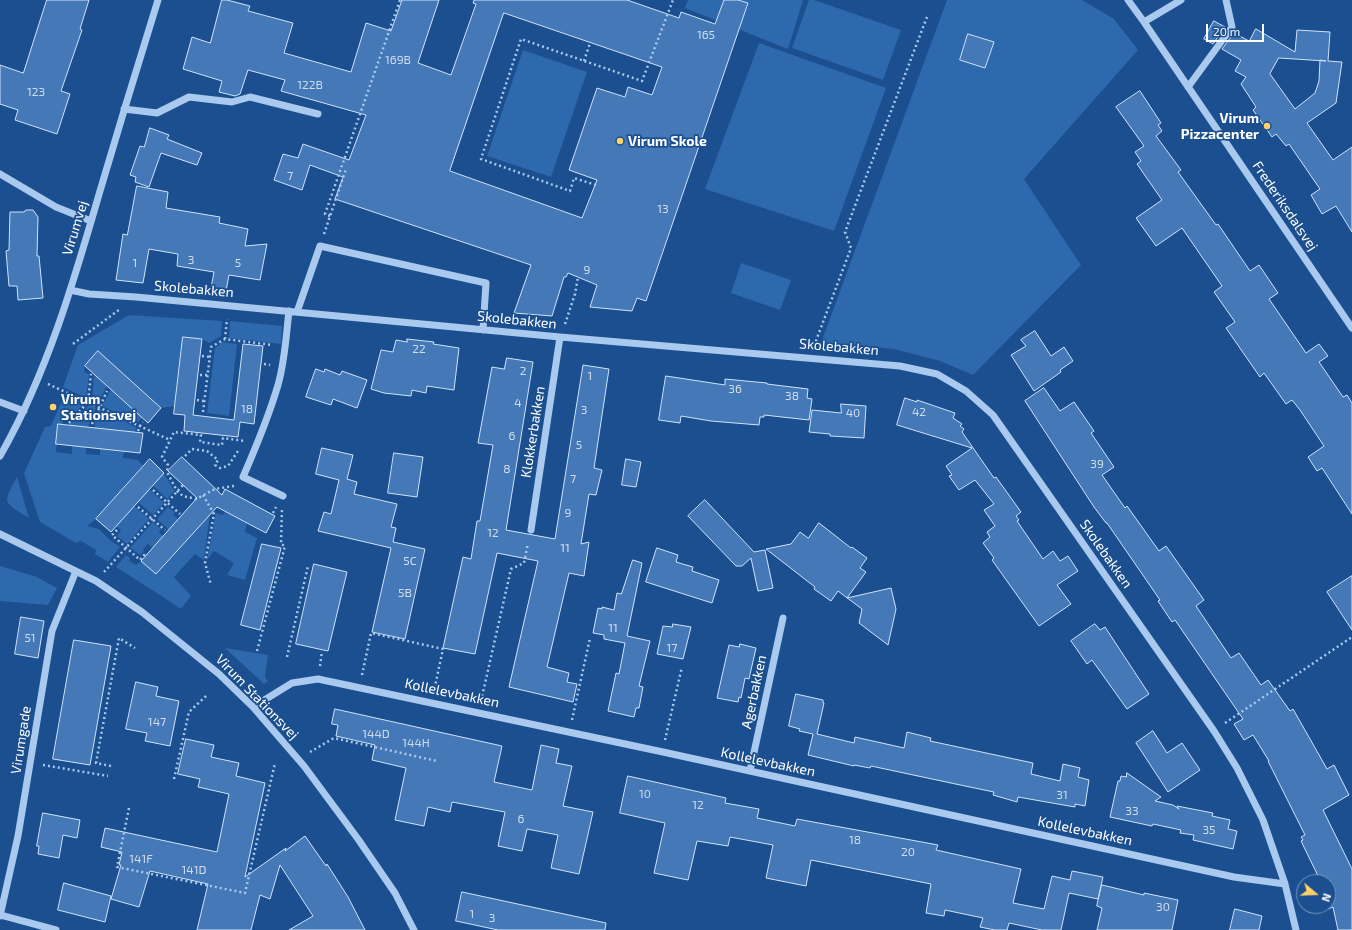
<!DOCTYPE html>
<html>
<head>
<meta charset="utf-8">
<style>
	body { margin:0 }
	#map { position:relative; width:1352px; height:930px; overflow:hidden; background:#1b4f8f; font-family:"Exo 2",sans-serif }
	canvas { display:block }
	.north { position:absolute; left:1296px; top:874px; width:40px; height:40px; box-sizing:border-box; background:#1b4f8f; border:1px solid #7695bc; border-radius:50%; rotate:109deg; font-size:11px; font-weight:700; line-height:16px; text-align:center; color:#fff }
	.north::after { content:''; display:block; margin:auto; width:14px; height:18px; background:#ffd166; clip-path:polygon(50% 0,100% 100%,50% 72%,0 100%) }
	.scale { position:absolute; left:1206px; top:24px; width:58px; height:18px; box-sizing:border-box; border:2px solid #fff; border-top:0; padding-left:5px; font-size:12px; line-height:14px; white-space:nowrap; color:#fff; -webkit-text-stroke:3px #1b4f8f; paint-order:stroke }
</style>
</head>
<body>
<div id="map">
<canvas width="1352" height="930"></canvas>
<div class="north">N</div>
<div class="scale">20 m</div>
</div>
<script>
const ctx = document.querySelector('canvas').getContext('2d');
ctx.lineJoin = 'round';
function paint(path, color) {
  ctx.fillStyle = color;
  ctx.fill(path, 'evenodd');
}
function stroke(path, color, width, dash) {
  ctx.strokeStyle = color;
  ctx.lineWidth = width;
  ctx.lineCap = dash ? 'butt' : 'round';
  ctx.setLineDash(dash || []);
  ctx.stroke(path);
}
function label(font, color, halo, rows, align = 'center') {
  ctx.font = font + ' "Exo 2",sans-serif';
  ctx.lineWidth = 3.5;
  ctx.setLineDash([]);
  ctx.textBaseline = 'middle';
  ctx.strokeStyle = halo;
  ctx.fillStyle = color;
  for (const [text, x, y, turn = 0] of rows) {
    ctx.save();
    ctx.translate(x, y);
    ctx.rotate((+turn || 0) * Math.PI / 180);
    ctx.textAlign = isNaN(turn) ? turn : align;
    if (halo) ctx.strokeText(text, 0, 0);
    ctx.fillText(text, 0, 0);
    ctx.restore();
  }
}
paint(new Path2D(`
	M688,0H803L788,49L685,8Z
	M809,0H814L901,30L883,80L792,48Z
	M947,0H1082L1114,19L1138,50L1024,179L1081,265L973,375L940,361L894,349L821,343Z
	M759,43L886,88L834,231L705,189Z
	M523,50L587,72L551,177L487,156Z
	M741,263L791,280L780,310L731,293Z
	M129,315L222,321L221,336L209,343L202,339L183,337L175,406L161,408L98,351L85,366L84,371L89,375L86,398L63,387L78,345Z
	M230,321L282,326L281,344L229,338Z
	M222,342L237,344L229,416L207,413L215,348Z
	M94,374L107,386L98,403L92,401Z
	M111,389L142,418L138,422L102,406Z
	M65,394L85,403L68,419H64L62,425L58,424L56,452L72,454V446L86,447V454L100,455V449L124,452L123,458L138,460L143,466L96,519L87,526L99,529L111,541L120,547L108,562L95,554L96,550L81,541L76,543L40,522L24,473L45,427L51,426Z
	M89,405L96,408L88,427L69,425Z
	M100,410L136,427L135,432L95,428V423Z
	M164,473L174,491L167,499L153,485Z
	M17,477L29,518C3,502 2,504 17,477Z
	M149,489L164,503L153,515L138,502Z
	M134,506L149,519L127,544L117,536L121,530L116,526Z
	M168,507L175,513L173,515L178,519L169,530L157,519Z
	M225,511L247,523L245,532L257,538L245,580L227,575L234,563L214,551L207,560L216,513L223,515Z
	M210,514L204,560L195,554L174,577L191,596L181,609L160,595L116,567L126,555L130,558L129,561L136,565L141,561L157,574Z
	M153,522L161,529L159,532L163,536L153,548L148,544L143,549L144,551L140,555L130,548Z
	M0,566L37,577L57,588L48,605L0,601Z
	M225,648L268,655L265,677L268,681L264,684Z`), '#2e69ad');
const building = new Path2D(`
	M47,0H89L80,29L82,30L61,91L70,94L57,134L15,120L18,110L0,104V65L23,73Z
	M222,0H227L250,6L248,11L293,23L284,53L351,72L366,23L391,31L402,0H439L418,63L451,75L476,4L473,3L474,0H627L679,18L681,12L715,24L724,0H738L748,3L646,301L637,298L632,311L590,307L597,285L568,273L566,277H564L552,316L514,313L531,265L335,199L343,177L310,165L302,190L274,180L283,154L298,158L303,144L349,160L366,115L281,91L285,80L248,70L240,94L235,96L219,92L222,81L183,69L192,37L210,43ZM504,13L662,67L652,95L628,87L625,97L597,88L569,170L597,180L582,218L450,171Z
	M1214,21L1225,27L1213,44L1204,39Z
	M1256,29L1295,52L1297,30L1330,32L1328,61L1342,62L1336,103L1307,123L1333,160L1352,147V232L1336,206L1322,214L1311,195L1320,189L1289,144L1286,146L1276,134L1272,137L1253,110L1256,107L1241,84L1246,77L1235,71L1241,60L1222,49L1234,33L1249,41ZM1279,58L1326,61L1320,60L1319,81L1315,93L1295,109L1270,74Z
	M968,34L994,42L985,68L960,60Z
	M1140,91L1161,123L1158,125L1162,131L1156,136L1181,170L1178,172L1216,225L1218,224L1250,271L1259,265L1278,293L1269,299L1306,353L1319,344L1328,356L1319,362L1343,397L1347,395L1352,403V514L1322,468L1317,471L1308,457L1324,446L1300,410L1292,400L1286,404L1264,373L1260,377L1226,328L1235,322L1214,292L1222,286L1182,228L1156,246L1136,218L1162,200L1137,164L1141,161L1135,152L1144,146L1116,107Z
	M150,128L169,135L167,139L202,153L197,165L161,153L149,187L135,182L136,177L130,175L140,146L144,147Z
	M137,186L168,192L166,208L220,217L219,223L248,229L245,246L267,244L260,280L229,275L226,291L211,288L214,272L177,266L178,254L149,249L143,283L116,280L123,234L127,235Z
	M26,210H33L38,217L37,256H39L43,298L18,300L17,286H9L6,251L9,250L10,212H24Z
	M1035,331L1051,356L1064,347L1073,361L1060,370L1061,372L1034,391L1011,355L1026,346L1021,340Z
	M183,337L202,339L193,415L234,420L243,344L263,346L254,424L240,422L238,437L184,431L185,415L174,414Z
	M407,339L434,342L433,344L459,348L454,390L427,386L426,393L412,390L411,396L384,393L371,389L381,350L393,352L396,340L407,342Z
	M98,351L161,408L148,423L85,366Z
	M507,358L533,362L506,530L555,539L583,365L609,369L594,468L602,470L596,495L589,494L581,544L589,542L584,576L569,573L547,667L569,673L567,682L577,684L573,702L509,687L538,561L497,553L475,654L443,648L463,557L471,559L477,521H480L493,445L478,443L492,367L504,369Z
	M316,369L324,372L325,369L340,375L342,371L367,380L357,408L333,399L331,405L306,397Z
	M666,376L725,385V379L767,383V384L808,389L807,398L812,399L809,420L764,415V417H760L759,425L711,421L681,416L680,423L659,420Z
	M1044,388L1060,411L1074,402L1094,431L1091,433L1114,467L1102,475L1125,508L1127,506L1159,551L1166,546L1204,600L1196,606L1231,658L1239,653L1261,685L1268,680L1290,711L1293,709L1327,769L1334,765L1349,795L1323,810L1352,869V930H1338L1333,907L1328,909L1327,906H1328V882H1321L1301,841L1303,840L1301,837L1305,835L1268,761H1269L1253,735L1244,740L1234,724L1243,719L1175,620L1172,622L1158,601L1160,600L1107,523H1106L1094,507L1025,401Z
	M905,398L917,402V400L955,413L953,418L962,424L960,426L964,429L962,432L994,478L996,477L1021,512L1016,516L1019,520L1017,521L1043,559L1053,551L1060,561L1068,556L1078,571L1057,585L1071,604L1039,626L992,560L994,558L983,543L990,537L987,532L995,526L984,510L994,504L975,480L959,490L949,476L952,475L946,466L972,448L897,425Z
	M841,404L866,406L864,438L830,436V434L809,432L812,410L841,413Z
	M58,424L143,433L140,453L56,444Z
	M322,448L353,455L347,479L357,482L354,494L397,504L391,527L396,528L393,542L425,549L405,639L372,632L391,548L318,531L324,512L331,514L339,480L316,474Z
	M394,453L423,457L417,497L388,493Z
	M182,457L222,495L225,489L275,516L266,533L217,507L156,574L141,561L197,498L168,471Z
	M150,459L164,473L111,532L96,519Z
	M626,459L641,462L636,487L622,485Z
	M705,500L754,552L765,550L773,588L758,591L751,558L742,566H736L688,516Z
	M819,523L851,548L852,547L867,558L860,568L866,572L847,598L891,588L896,609L888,645L859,623L862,609L838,591L831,601L814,589L815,587L766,549L791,544L800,532L808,538Z
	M262,544L281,548L260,630L241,625Z
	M657,548L678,555L676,562L693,567L692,571L719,580L712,603L646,582Z
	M633,560L642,563L627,636L650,641L639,686L643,687L639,708H636L634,717L608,711L616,673L619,674L625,643L604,639V635L593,633L598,608L602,609V607L614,610L617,593L621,594Z
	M314,564L347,572L328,651L296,644Z
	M1352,576V630L1327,592Z
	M21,617L44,621L38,658L15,654Z
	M673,624L691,627L683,659L657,654L663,626L672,627Z
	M1095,624L1100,630L1105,627L1149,694L1127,709L1092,660L1087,664L1071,641Z
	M74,640L111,646L90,765L53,759Z
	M740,644L756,648L749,679L745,678L741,698L739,697L738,702L717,698L729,645L739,647Z
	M136,682L158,687L156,696L179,701L170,746L145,741L147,733L126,729Z
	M796,694L823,700V703H824L817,734L854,743L855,737L904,748L907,732L931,738L930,741L1033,763L1031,774L1060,781L1063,764L1080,768L1078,777L1089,780L1085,806L1075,804V807L1018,797L1017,802L993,795L994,792L965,786L871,766L870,768L854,765V766L808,755L813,734L799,731L800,729L789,726Z
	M335,709L502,746L494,782L532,790L541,745L559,749L556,763L572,766L563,806L593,812L579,874L551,868L558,835L527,829L522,851L498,846L505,812L452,802L450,812L428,807L424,826L395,820L406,768L372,760L375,745L336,736L338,725L332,724Z
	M1153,731L1167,753L1182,743L1200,770L1168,792L1136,743Z
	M186,739L214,745L211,757L239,763L236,776L265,783L245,877L286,848L285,851L305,836L326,866L327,864L348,897L365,930H289L313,916L280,865L270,899L260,895L251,930H197L208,884L150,871L139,907L111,899L121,865H119L122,852L101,847L105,828L217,852L229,794L198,787L200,779L178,774Z
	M1127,773L1161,797L1155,801L1173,805L1179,809L1177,806L1213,813L1212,816L1230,820L1228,829L1237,831L1233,849L1193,840L1194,835L1180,833L1181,830L1153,824L1152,826L1110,817L1118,781H1120L1121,776L1126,777Z
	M628,776L726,798L725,803L759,809L757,818L795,826L797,819L938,845L936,850L1021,869L1013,903L1044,909L1052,876L1070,880L1072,871L1103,877L1098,899L1069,893L1061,930H1042L1009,923L1007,930H995L980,927L983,918L945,910L944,916L926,913L931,884L811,860L806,886L766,878L773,845L730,837L728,846L697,841L688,880L654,873L665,823L620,813Z
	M43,813L80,820L77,838L63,835L59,858L38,854L39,846H37Z
	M64,883L111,896L105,922L58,910Z
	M1102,885L1144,895V893L1178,900L1172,930H1097L1102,908L1097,906Z
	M462,892L606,923L605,930H498L456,921Z
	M1235,909L1262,916L1259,930H1230Z`);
paint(building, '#4478b7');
stroke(building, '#cfe3fa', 1);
stroke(new Path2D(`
	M584,61L590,43
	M596,185L574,178L570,191L481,159L521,39L642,81L673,0
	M330,216L325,214L400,0
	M324,234L346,169
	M565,324L575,294L578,277
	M225,339L227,319
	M73,344L120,309
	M814,346L851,248L845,232L927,17
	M202,356L210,357
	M264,364L270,365
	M200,375H208
	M48,384L170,440
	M197,400L204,401
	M203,412L211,347L225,339L272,345
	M69,423L88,402L91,374
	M92,424L107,391
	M138,431L140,426L143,422
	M185,456L192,449L207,451L218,460L215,465L220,468L228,466L238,451
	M234,486L215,489L196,499L183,496L177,491L167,472L168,465L162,457L174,432L201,435L200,442L222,445L223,438L245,441
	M153,490L180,514
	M203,495L214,514L205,563L211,585
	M138,507L165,530
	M273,513L276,507
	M117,530L112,535L140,560L145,554
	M104,572L183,485
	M257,651L285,546L281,544L282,508
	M287,657L308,566
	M320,666L322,651
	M362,675L371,633L443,649L434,691
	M481,701L511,569L524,563L528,543
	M572,720L590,638
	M1225,723L1352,637
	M665,740L682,667
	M310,752L334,738L437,761
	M43,765L108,776
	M111,766L96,763L119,638L135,648
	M174,779L189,712L206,696
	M129,808L117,867L245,893L275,763`), '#a9c9ee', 2.5, [2, 3]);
stroke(new Path2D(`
	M1128,0L1144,22L1352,328
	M1144,22L1181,0
	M1188,87L1232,27L1226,0
	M124,109L157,113L189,97L232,102L250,97L318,114
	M0,174L56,207L91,221
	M70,290L89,294L136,297L560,337L900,366L937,374L966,391L993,415L1214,731L1237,768L1263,820L1285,884L1296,930
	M297,312L320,246L486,283L483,330
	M0,402L24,411
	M0,456C47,374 74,281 100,191C119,127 138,64 158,0
	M283,496L243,477C256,447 269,416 278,385C285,361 286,336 289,311
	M531,530L560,337
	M0,534L96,581L142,612L219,674L253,707L304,766L358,839L395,893L414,930
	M253,707L292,683L318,679L663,752L1234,877L1285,884
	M750,771L783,618
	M0,915L56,930
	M0,916L18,836L52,631L76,571`), '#a9c9ee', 7);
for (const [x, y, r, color] of [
	[1267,126,4,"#ffd166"],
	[620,141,4,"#ffd166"],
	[53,407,4,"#ffd166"]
]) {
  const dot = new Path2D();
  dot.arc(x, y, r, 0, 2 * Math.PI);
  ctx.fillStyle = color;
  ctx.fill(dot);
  stroke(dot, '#1b4f8f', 1.5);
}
label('12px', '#d0dded', null, [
	["165",706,35],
	["169B",398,60],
	["122B",310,85],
	["123",36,92],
	["7",290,176],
	["13",663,209],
	["3",191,260],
	["1",135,263],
	["5",238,263],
	["9",587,270],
	["22",419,349],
	["2",523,371],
	["1",590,376],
	["36",735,389],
	["38",792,396],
	["4",518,403],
	["18",247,409],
	["3",584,410],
	["42",919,412],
	["40",853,413],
	["6",512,436],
	["5",579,445],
	["39",1097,464],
	["8",507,469],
	["7",573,479],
	["9",568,513],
	["12",493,533],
	["11",565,548],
	["5C",410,561],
	["5B",405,593],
	["11",613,628],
	["51",30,638],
	["17",672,648],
	["147",157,722],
	["144D",376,734],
	["144H",416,743],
	["10",645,794],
	["31",1062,795],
	["12",698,805],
	["33",1132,811],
	["6",521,819],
	["35",1209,830],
	["18",855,840],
	["20",908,852],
	["141F",141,859],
	["141D",194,870],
	["30",1163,907],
	["1",472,914],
	["3",492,918]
]);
label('bold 14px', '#fff', '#1b4f8f', [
	["Virum",1259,118,"right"],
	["Pizzacenter",1259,134,"right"],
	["Virum Skole",628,141],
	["Virum",61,399],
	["Stationsvej",61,415]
], 'left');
label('14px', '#fff', '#1b4f8f', [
	["Frederiksdalsvej",1285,206,56],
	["Virumvej",75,228,-73],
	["Skolebakken",194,289,5],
	["Skolebakken",517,320,6],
	["Skolebakken",839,347,5],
	["Klokkerbakken",533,432,-81],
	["Skolebakken",1106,554,55],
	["Agerbakken",754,692,-78],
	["Kollelevbakken",452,693,12],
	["Virum Stationsvej",257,697,46],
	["Virumgade",21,740,-81],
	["Kollelevbakken",768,762,12],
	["Kollelevbakken",1085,831,12]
]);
</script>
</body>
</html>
